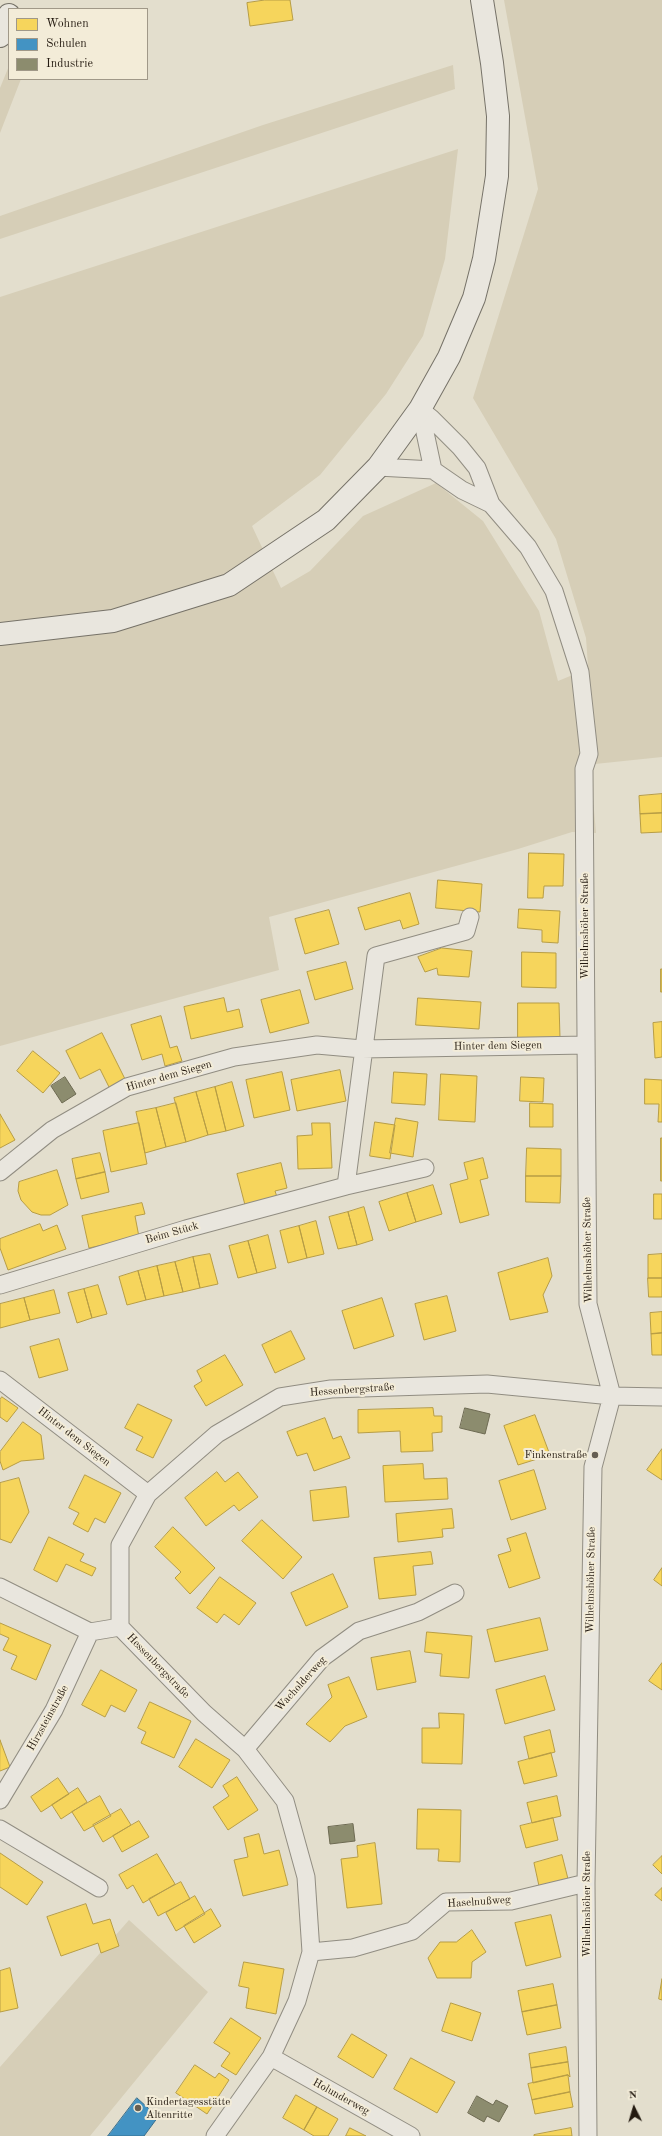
<!DOCTYPE html>
<html>
<head>
<meta charset="utf-8">
<style>
	body { margin:0 }
	#map { position:relative; width:662px; height:2136px; overflow:hidden; background:#e3decd; font-family:"Old Standard TT",serif }
	canvas { display:block }
	.legend { position:absolute; left:8px; top:8px; width:140px; height:72px; box-sizing:border-box; background:#f3ecd8; border:1px solid #a09888; margin:0; padding:5px 7px; list-style:none; font-size:12px; color:#241a10 }
	.legend li { display:flex; align-items:center; gap:8px; height:20px }
	.legend b { width:20px; border:1px solid #a09888 }
	.north { position:absolute; left:614px; top:2088px; width:40px; height:40px; -webkit-text-stroke:3px #f3ecd8; paint-order:stroke; rotate:355deg; font-size:11px; font-weight:700; line-height:16px; text-align:center; color:#241a10 }
	.north::after { content:''; display:block; margin:auto; width:14px; height:18px; background:#241a10; clip-path:polygon(50% 0,100% 100%,50% 72%,0 100%) }
</style>
</head>
<body>
<div id="map">
<canvas width="662" height="2136"></canvas>
<ul class="legend">
<li><b style="height:11px;background:#f6d55c"></b>Wohnen</li>
<li><b style="height:11px;background:#4393c3"></b>Schulen</li>
<li><b style="height:11px;background:#8c8c6e"></b>Industrie</li>
</ul>
<div class="north">N</div>
</div>
<script>
const ctx = document.querySelector('canvas').getContext('2d');
ctx.lineJoin = 'round';
function paint(path, color) {
  ctx.fillStyle = color;
  ctx.fill(path, 'evenodd');
}
function stroke(path, color, width, dash) {
  ctx.strokeStyle = color;
  ctx.lineWidth = width;
  ctx.lineCap = dash ? 'butt' : 'round';
  ctx.setLineDash(dash || []);
  ctx.stroke(path);
}
function label(font, color, halo, rows, align = 'center') {
  ctx.font = font + ' "Old Standard TT",serif';
  ctx.lineWidth = 4;
  ctx.setLineDash([]);
  ctx.textBaseline = 'middle';
  ctx.strokeStyle = halo;
  ctx.fillStyle = color;
  for (const [text, x, y, turn = 0] of rows) {
    ctx.save();
    ctx.translate(x, y);
    ctx.rotate((+turn || 0) * Math.PI / 180);
    ctx.textAlign = isNaN(turn) ? turn : align;
    if (halo) ctx.strokeText(text, 0, 0);
    ctx.fillText(text, 0, 0);
    ctx.restore();
  }
}
paint(new Path2D(`
	M504,0H662V757L595,764L586,638L556,539L473,398L538,189Z
	M453,65L455,89L0,239V216L263,125Z
	M9,66V79H21L0,133V88Z
	M458,149L445,259L423,336L386,394L320,475L252,526L281,588L310,571L363,516L436,483L483,521L539,611L558,681L580,672L587,729L596,833L572,832L518,849L269,917L279,970L0,1046V297Z
	M129,1920L208,1992L90,2136H0V2067Z`), '#d6ceb7');
const homes = new Path2D(`
	M265,0H290L293,20L250,26L247,3Z
	M662,794V813L640,814L639,796Z
	M662,813V832L641,833L640,814Z
	M529,853L564,854L563,886H544L543,898H528Z
	M438,880L482,884L480,912L436,908Z
	M410,893L419,924L403,929L400,920L365,930L358,908Z
	M519,909L560,911L558,943L542,942V930L518,928Z
	M329,910L339,944L305,954L295,919Z
	M442,948L472,951L469,977L438,975L437,968L425,972L418,957Z
	M522,952L556,953V988L522,987Z
	M346,962L353,989L315,1000L307,972Z
	M661,969H662V992H661Z
	M300,990L309,1023L270,1033L261,1000Z
	M224,998L227,1012L239,1009L243,1027L191,1039L184,1007Z
	M418,998L481,1002L479,1029L416,1025Z
	M518,1003H559L560,1038H518Z
	M161,1016L170,1048L177,1046L182,1061L165,1066L162,1054L142,1060L131,1025Z
	M662,1022V1057L655,1058L653,1023Z
	M102,1033L126,1081L110,1089L100,1069L80,1079L66,1051Z
	M33,1051L60,1073L43,1093L17,1071Z
	M340,1070L346,1101L297,1111L291,1080Z
	M282,1072L290,1110L254,1118L246,1080Z
	M394,1072L427,1074L425,1105L392,1103Z
	M441,1074L477,1076L475,1122L439,1120Z
	M521,1077L544,1078L543,1102L520,1101Z
	M645,1079L662,1080V1122H658L659,1104H645Z
	M232,1082L244,1126L226,1131L215,1087Z
	M215,1087L226,1131L208,1135L196,1092Z
	M196,1092L208,1135L186,1142L174,1098Z
	M176,1103L186,1142L166,1147L156,1108Z
	M530,1103L553,1104V1127H530Z
	M156,1108L166,1147L145,1153L136,1112Z
	M0,1114L15,1140L0,1148Z
	M396,1118L418,1122L413,1157L390,1153Z
	M375,1122L395,1125L390,1159L370,1156Z
	M139,1123L147,1164L111,1172L103,1131Z
	M312,1123H330L332,1168L298,1169L297,1136L312,1135Z
	M661,1138H662V1181H661Z
	M527,1148L561,1149V1176H526Z
	M100,1153L105,1172L76,1179L72,1159Z
	M483,1158L488,1178L480,1180L489,1215L460,1223L450,1184L468,1179L464,1163Z
	M281,1163L287,1188L275,1191L277,1197L245,1205L237,1174Z
	M57,1170L68,1205L50,1215H41L32,1212L21,1200L18,1191L19,1182Z
	M105,1172L109,1192L81,1199L76,1179Z
	M526,1176H561L560,1203L526,1202Z
	M433,1185L442,1214L416,1222L407,1193Z
	M407,1193L416,1222L389,1231L379,1202Z
	M654,1194H662V1219H654Z
	M142,1203L145,1214L135,1216L139,1237L89,1248L82,1216Z
	M364,1207L373,1240L357,1245L348,1212Z
	M348,1212L357,1245L338,1249L329,1217Z
	M316,1221L324,1254L307,1258L299,1226Z
	M40,1224L43,1231L57,1225L66,1249L8,1270L0,1248V1239Z
	M299,1226L307,1258L288,1263L280,1231Z
	M268,1235L276,1268L257,1273L248,1241Z
	M248,1241L257,1273L238,1278L229,1246Z
	M210,1254L218,1284L200,1288L193,1257Z
	M662,1254V1278H648V1255Z
	M193,1257L200,1288L183,1292L175,1262Z
	M548,1258L552,1276L543,1295L548,1312L510,1320L498,1273Z
	M175,1262L183,1292L164,1296L157,1266Z
	M157,1266L164,1296L146,1300L138,1271Z
	M138,1271L146,1300L127,1305L119,1277Z
	M648,1278H662V1297H649Z
	M98,1285L107,1314L92,1318L84,1289Z
	M84,1289L92,1318L77,1323L68,1293Z
	M54,1290L60,1313L30,1320L24,1298Z
	M447,1296L456,1331L424,1340L415,1304Z
	M24,1298L30,1320L0,1328V1304Z
	M382,1298L394,1336L354,1349L342,1311Z
	M662,1312V1333L651,1334L650,1313Z
	M291,1331L305,1359L275,1373L262,1345Z
	M662,1333V1355H652L651,1334Z
	M59,1339L68,1370L39,1378L30,1347Z
	M225,1355L243,1385L206,1406L194,1386L202,1381L197,1371Z
	M2,1397L18,1408L7,1422L0,1417V1400Z
	M138,1404L172,1420L153,1458L136,1450L143,1437L125,1428Z
	M433,1408L434,1416H442V1432L432,1433L433,1451L401,1452L400,1431L358,1433V1410Z
	M535,1415L550,1455L518,1465L504,1426Z
	M325,1418L333,1439L341,1436L350,1458L314,1471L307,1453L297,1456L287,1432Z
	M23,1422L41,1435L44,1459L21,1461L3,1470L0,1461V1452Z
	M662,1449V1480L647,1470Z
	M423,1464L424,1479L447,1478L448,1499L385,1502L383,1466Z
	M534,1470L546,1509L511,1520L499,1481Z
	M217,1472L225,1482L238,1472L258,1497L239,1511L234,1505L206,1526L185,1498Z
	M85,1475L121,1493L105,1523L95,1518L88,1532L73,1524L79,1513L69,1508Z
	M19,1478L29,1512L11,1543L0,1539V1483Z
	M346,1487L349,1517L313,1521L310,1491Z
	M452,1509L454,1528L442,1529L443,1537L398,1542L396,1514Z
	M262,1520L302,1557L283,1579L242,1541Z
	M173,1527L215,1568L190,1594L175,1578L181,1572L155,1547Z
	M526,1533L540,1578L509,1588L498,1555L511,1551L507,1539Z
	M49,1537L84,1554L80,1561L96,1568L92,1576L66,1564L57,1582L34,1570Z
	M431,1552L433,1564L413,1566L416,1595L379,1599L374,1558Z
	M662,1568V1586L654,1580Z
	M333,1574L348,1607L306,1626L291,1593Z
	M220,1577L256,1603L239,1625L224,1614L217,1623L197,1608Z
	M540,1618L548,1650L495,1662L487,1630Z
	M0,1623L51,1645L36,1680L11,1669L17,1656L3,1650L9,1638L0,1634Z
	M427,1632L472,1636L469,1678L440,1676L442,1654L425,1652Z
	M410,1651L416,1682L377,1690L371,1658Z
	M662,1663V1690L649,1681Z
	M101,1670L137,1690L125,1712L111,1705L105,1717L82,1705Z
	M545,1676L555,1710L505,1724L496,1690Z
	M349,1677L367,1717L345,1726L330,1742L306,1724L332,1697L328,1685Z
	M150,1702L191,1721L174,1758L141,1743L146,1732L138,1728Z
	M439,1713L464,1714L462,1764L422,1763V1728H439Z
	M550,1730L555,1752L529,1759L524,1737Z
	M196,1739L230,1760L212,1788L179,1767Z
	M0,1740L10,1767L0,1771Z
	M551,1753L557,1776L524,1784L518,1762Z
	M237,1777L258,1810L228,1830L213,1807L229,1796L223,1786Z
	M58,1778L69,1794L41,1812L31,1797Z
	M78,1788L87,1802L61,1819L52,1805Z
	M100,1796L111,1816L84,1831L72,1812Z
	M557,1796L561,1816L532,1823L527,1803Z
	M121,1809L131,1825L103,1842L93,1825Z
	M418,1809L461,1810L460,1862L438,1861L439,1849H417Z
	M553,1818L558,1840L526,1848L520,1826Z
	M139,1821L149,1837L122,1852L113,1836Z
	M259,1834L264,1854L279,1850L288,1885L243,1896L234,1860L248,1857L244,1838Z
	M375,1843L382,1904L347,1908L341,1859L358,1857L357,1846Z
	M0,1853L43,1882L27,1905L0,1887Z
	M157,1854L175,1884L143,1903L133,1885L127,1889L119,1875Z
	M562,1855L568,1879L539,1886L534,1863Z
	M662,1856V1874L653,1865Z
	M181,1882L190,1899L158,1916L149,1899Z
	M662,1888V1901L655,1895Z
	M195,1896L205,1914L176,1931L166,1913Z
	M86,1904L93,1924L110,1919L119,1946L101,1953L98,1943L61,1956L47,1917Z
	M211,1909L221,1926L194,1943L184,1926Z
	M551,1915L561,1957L526,1966L515,1923Z
	M472,1930L486,1952L472,1962L471,1978H437L428,1958L440,1942H456Z
	M244,1962L284,1969L276,2014L246,2008L249,1988L239,1986Z
	M10,1968L18,2008L0,2012V1971Z
	M662,1979V2000L659,1999Z
	M553,1984L557,2005L522,2012L518,1991Z
	M451,2003L481,2013L472,2041L442,2031Z
	M557,2005L561,2028L527,2035L522,2012Z
	M231,2018L261,2038L236,2075L221,2066L230,2053L214,2043Z
	M352,2034L387,2055L373,2078L338,2057Z
	M566,2047L568,2062L531,2068L529,2054Z
	M411,2058L455,2082L437,2113L394,2089Z
	M568,2062L570,2077L568,2075L533,2083L531,2068Z
	M195,2065L215,2078L219,2073L229,2080L207,2114L176,2093Z
	M568,2075L570,2092L532,2100L528,2084Z
	M570,2092L573,2107L535,2114L532,2100Z
	M296,2095L317,2107L304,2130L283,2118Z
	M317,2107L338,2119L328,2136H314L304,2130Z
	M350,2128L366,2136H346Z
	M571,2128L572,2136H534V2135Z`);
paint(homes, '#f6d55c');
stroke(homes, '#b79d45', 1);
const schools = new Path2D(`
	M137,2098L158,2117L144,2136H108Z`);
paint(schools, '#4393c3');
stroke(schools, '#3a6f8d', 1);
const industry = new Path2D(`
	M65,1077L76,1094L62,1103L51,1086Z
	M465,1408L490,1414L485,1434L460,1428Z
	M353,1824L355,1841L330,1844L328,1827Z
	M477,2096L493,2105L496,2100L508,2106L499,2122L487,2116L484,2122L468,2113Z`);
paint(industry, '#8c8c6e');
stroke(industry, '#6d6a52', 1);
const street = new Path2D(`
	M420,409L431,418L460,447L477,468L491,504L528,547L554,591L580,672L589,754L584,769L588,1304L612,1396L593,1467L586,1883L588,2136
	M420,409L433,470L462,490L491,504
	M378,467L433,470
	M0,1172L52,1130L127,1087L234,1057L317,1045L362,1049L586,1045
	M346,1186L425,1168
	M0,1285L186,1229L346,1186L376,956L466,931L470,917
	M0,1380L148,1494
	M0,1587L90,1632
	M245,1749L322,1658L359,1631L418,1612L455,1593
	M0,1800L54,1710L90,1632L120,1627
	M0,1829L99,1888
	M311,1952L353,1948L412,1931L446,1902L511,1901L586,1883
	M271,2057L411,2136
	M215,2136L271,2057L297,2001L311,1952L306,1877L285,1801L245,1749L204,1713L120,1627V1545L148,1494L217,1434L280,1397L331,1389L487,1384L612,1396L662,1397`);
const secondary = new Path2D(`
	M0,36L9,15
	M0,634L113,621L229,585L326,520L378,467L420,409L449,357L474,298L484,259L497,176L498,116L492,63L482,0`);
stroke(street, '#918d82', 19);
stroke(secondary, '#767268', 24);
stroke(street, '#e9e6de', 17);
stroke(secondary, '#e9e6de', 22);
for (const [x, y, r, color] of [
	[595,1455,4,"#675f52"],
	[138,2108,4,"#675f52"]
]) {
  const dot = new Path2D();
  dot.arc(x, y, r, 0, 2 * Math.PI);
  ctx.fillStyle = color;
  ctx.fill(dot);
  stroke(dot, '#f3ecd8', 1.5);
}
label('11px', '#241a10', '#f3ecd8', [
	["Wilhelmshöher Straße",585,926,-90],
	["Hinter dem Siegen",498,1046,-1],
	["Hinter dem Siegen",169,1076,-16],
	["Beim Stück",172,1233,-16],
	["Wilhelmshöher Straße",588,1250,-91],
	["Hessenbergstraße",352,1390,-4],
	["Hinter dem Siegen",74,1437,38],
	["Wilhelmshöher Straße",591,1580,-89],
	["Hessenbergstraße",158,1666,46],
	["Wacholderweg",301,1684,-48],
	["Hirzsteinstraße",48,1718,-61],
	["Haselnußweg",479,1902,-4],
	["Wilhelmshöher Straße",587,1904,-90],
	["Holunderweg",341,2097,29]
]);
label('11px', '#241a10', '#f3ecd8', [
	["Finkenstraße",587,1455],
	["Kindertagesstätte",146,2102,"left"],
	["Altenritte",146,2115,"left"]
], 'right');
</script>
</body>
</html>
